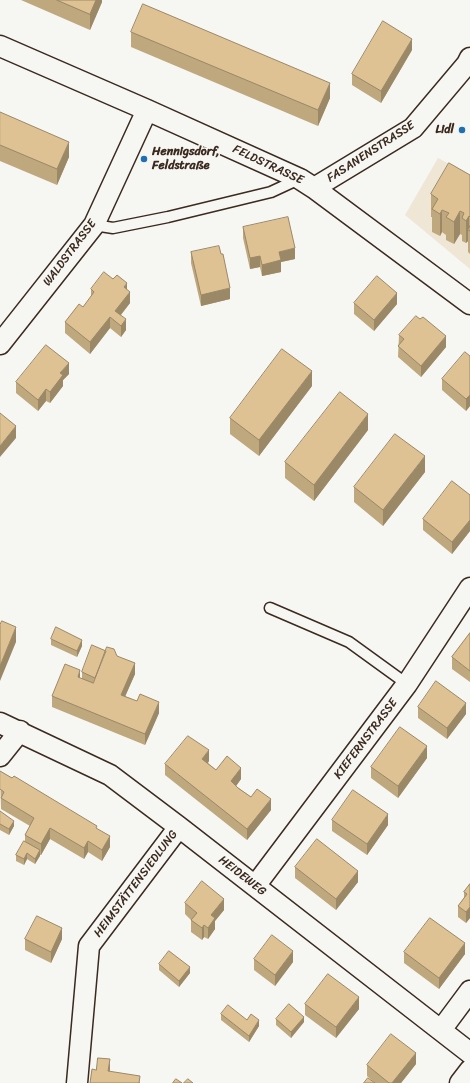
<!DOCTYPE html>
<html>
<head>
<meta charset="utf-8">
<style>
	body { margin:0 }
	canvas { display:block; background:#f6f6f2 }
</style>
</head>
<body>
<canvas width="470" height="1083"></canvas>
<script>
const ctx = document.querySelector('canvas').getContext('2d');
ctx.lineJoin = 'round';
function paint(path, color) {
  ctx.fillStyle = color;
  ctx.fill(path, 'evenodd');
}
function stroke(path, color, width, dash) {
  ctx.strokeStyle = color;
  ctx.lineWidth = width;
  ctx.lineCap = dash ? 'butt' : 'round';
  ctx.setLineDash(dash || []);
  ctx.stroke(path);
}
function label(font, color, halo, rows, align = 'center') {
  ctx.font = font + ' Sriracha,sans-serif';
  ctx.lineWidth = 3;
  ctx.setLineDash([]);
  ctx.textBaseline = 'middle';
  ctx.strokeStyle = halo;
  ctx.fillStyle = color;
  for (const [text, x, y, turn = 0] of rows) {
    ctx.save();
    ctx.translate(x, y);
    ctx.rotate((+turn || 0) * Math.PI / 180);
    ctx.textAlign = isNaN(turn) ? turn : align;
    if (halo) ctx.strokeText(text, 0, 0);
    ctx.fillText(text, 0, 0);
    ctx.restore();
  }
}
paint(new Path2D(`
	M438,158L470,175V269L405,215Z`), '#efe6d6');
const lane = new Path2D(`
	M94,225L113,228L168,217L271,192L299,179
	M270,608L349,642L407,684`);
const street = new Path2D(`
	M0,46L147,110L300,179L314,188L470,304
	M314,188L413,128L467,64L470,58
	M0,344L94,225L147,110
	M0,723L110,775L179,827L470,1053
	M0,756L20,731
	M255,886L407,684L470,588
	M441,1030L470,991
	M77,1083L89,946L179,827
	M460,1083L470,1070`);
stroke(lane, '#3b2a1e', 13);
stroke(street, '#3b2a1e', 23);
stroke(lane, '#f6f6f2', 10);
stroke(street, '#f6f6f2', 20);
paint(new Path2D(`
	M21,0H102V2L90,30Z
	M131,32L330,98L318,126L131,47Z
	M412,50L381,103L352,85V74Z
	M0,112L69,157L57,185L0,161Z
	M470,175V254L468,252V241L466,243L462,241V235L460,234L454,244L446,240V235L442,232L440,236L432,232V217H431V194Z
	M243,227L295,259L281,262V272L262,276L260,267L250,269L243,238Z
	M191,252L230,299L201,306L191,263Z
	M91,289H127L130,303L121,315L126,330L121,337L110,328L90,354L65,333V322L83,307L91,297Z
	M354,303L397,304L374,331L354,314Z
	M399,335L446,347L421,377L398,357Z
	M470,356V406L466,411L442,390V379Z
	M69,374L63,380V386L50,403L46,401L38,411L16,393V382Z
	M312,386L259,456L230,434V418Z
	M368,430L314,501L285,478V462Z
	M425,472L383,526L354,502V487Z
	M470,495V531L452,554L423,530V519Z
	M470,633V682L452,669V657Z
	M51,639L82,646L77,657L51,645Z
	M117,656L135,674L125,696L159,713L145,745L52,707V696L82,678V672Z
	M418,707L466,714L447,739L418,718Z
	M427,758L398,798L371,778V767Z
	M209,761L208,763L216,770L241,779L236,786L251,797L271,810L247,840L165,775V764Z
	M0,771L97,829L110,847L102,861L88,852L84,859L50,839L41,855H40L35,864L27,859L24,865L16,861V855L25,841V835L30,826L1,809Z
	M0,811L14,826L9,835L0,830Z
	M332,820L388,825L367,855L332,831Z
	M295,867L358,882L336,910L295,878Z
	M470,884V918L466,923L458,917V906L464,898V892Z
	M185,903L224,910L215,921V929L208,939L204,937L202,940L191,932V920L185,914Z
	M25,939H62L51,963L25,950Z
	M404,952L465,954L439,989L404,963Z
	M254,959L293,962L275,986L254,970Z
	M159,964L190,973L179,987L159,970Z
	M305,1004L359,1009L336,1038L305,1015Z
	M221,1014L247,1020L259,1026L249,1042L221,1020Z
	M276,1019L304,1022L291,1038L276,1025Z
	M416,1064L401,1083H375L367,1076V1065Z`), '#bfa77e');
paint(new Path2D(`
	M96,0H102V2L90,30V14Z
	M412,39V50L381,103V91Z
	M330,83V98L318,126V110Z
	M69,142V157L57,185V169Z
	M442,210V232L440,236V214Z
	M460,211V234L454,244V222Z
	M469,216V230H468V241L466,243V221Z
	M295,248V259L281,262V272L262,276V265L279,252Z
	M260,256V267L250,269V258Z
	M127,283V294L124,287Z
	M230,288V299L201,306V295Z
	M130,292V303L115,322V311Z
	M397,293V304L374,331V320Z
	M110,317V328L90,354V342Z
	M126,319V330L121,337V326Z
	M446,336V347L421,377V366Z
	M69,363V374L63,380V386L50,403V392L60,373Z
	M312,371V386L259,456V440Z
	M46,389V401L38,411V400Z
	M470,395V406L466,411V399Z
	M368,414V430L314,501V485Z
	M16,426V438L0,457V446Z
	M425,456V472L383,526V510Z
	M470,520V531L452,554V542Z
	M16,627V642L0,681V666Z
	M82,640V646L77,657V651Z
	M135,663V674L121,706V695Z
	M80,670V682L78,677Z
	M159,702V713L145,745V734Z
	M466,703V714L447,739V728Z
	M427,746V758L398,798V786Z
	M209,750V761L202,770V759Z
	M241,768V779L231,793V781Z
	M271,799V810L247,840V829Z
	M388,814V825L367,855V844Z
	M14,821V826L9,835V829Z
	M50,828V839L41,855V844Z
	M110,836V847L102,861V850Z
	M88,841V852L84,859V848Z
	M40,850V856L35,864V859Z
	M27,853V859L24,865V859Z
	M358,871V882L336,910V899Z
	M224,899V910L215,921V929L208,939V928L211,915Z
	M470,907V918L466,923V912Z
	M204,925V937L202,940V928Z
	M62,928V939L51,963V952Z
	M465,943V954L439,989V978Z
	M293,951V962L275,986V975Z
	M190,967V973L179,987V981Z
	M359,997V1009L336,1038V1027Z
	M304,1017V1022L291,1038V1032Z
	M259,1020V1026L249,1042V1036Z
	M416,1053V1064L401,1083H392Z
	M110,1059V1070L108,1083V1071Z`), '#9b8867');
const building = new Path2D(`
	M57,0H96L90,14Z
	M143,4L330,83L318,110L131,32Z
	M383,21L412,39L381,91L352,74Z
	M0,112L69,142L57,169L0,145Z
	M449,163L470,175V217L469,216L466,221L462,218L464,213L460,211L454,222L446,217L449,213L442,210L440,214L432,209L438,199L431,194Z
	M288,217L295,248L279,252L281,260L262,265L260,256L250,258L243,227Z
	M470,226V231L468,230Z
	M219,246L221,254H223L230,288L201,295L191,252Z
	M104,272L113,279L117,275L127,283L124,287L130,292L115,311L126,319L121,326L110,317L90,342L65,322L79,304L83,307L94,292L91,289Z
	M377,276L397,293L374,320L354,303Z
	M416,316L420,319L423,317L446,336L421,366L398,346L404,339L399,335Z
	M46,345L69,363L60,373L63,375L50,392L46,389L38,400L16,382Z
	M282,349L312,371L259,440L230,418Z
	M465,352L470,356V395L466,399L442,379Z
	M340,392L368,414L314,485L285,462Z
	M0,413L16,426L0,446Z
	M395,434L425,456L383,510L354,487Z
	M452,481L470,495V520L452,542L423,519Z
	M2,621L16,627L0,666V625Z
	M56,627L82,640L77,651L51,639Z
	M470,633V671L452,657Z
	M92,645L106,651L95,678L82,672Z
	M107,647L114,649L117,656L135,663L121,695L137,701L140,694L159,702L145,734L52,696L65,664L80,670L78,677L93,683Z
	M436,681L466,703L447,728L418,707Z
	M400,727L427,746L398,786L371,767Z
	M188,736L209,750L202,759L216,770L227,756L241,768L231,781L238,788L251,797L257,789L271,799L247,829L165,764Z
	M0,771L12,778L14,776L97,826L96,828L110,836L102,850L88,841L84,848L50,828L41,844L25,835L34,818L1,798L4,792L0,789Z
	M353,790L388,814L367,844L332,820Z
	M0,811L14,821L9,829L0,824Z
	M317,839L358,871L336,899L295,867Z
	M24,841L40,850L35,859L27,853L24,859L16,855Z
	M202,881L224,899L211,915L215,918L208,928L204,925L202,928L191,920L197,913L185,903Z
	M470,884V907L466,912L458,906L467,894L464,892Z
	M37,916L62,928L51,952L25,939Z
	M430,918L465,943L439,978L404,952Z
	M272,935L293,951L275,975L254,959Z
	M169,951L190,967L179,981L159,964Z
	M328,974L359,997L336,1027L305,1004Z
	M289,1004L304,1017L291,1032L276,1019Z
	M228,1005L247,1020L251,1014L259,1020L249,1036L221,1014Z
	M391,1034L416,1053L392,1083H389L367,1065Z
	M98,1058L110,1059L108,1071L140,1076L139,1083H140H90L92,1069L96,1070Z
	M368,1078L375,1083H364Z
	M176,1079L182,1083H173Z
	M188,1079L193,1083H184Z`);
paint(building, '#dec293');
stroke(building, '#9b8867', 1);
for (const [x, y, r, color] of [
	[462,130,4,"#1f6fb2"],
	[144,159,4,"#1f6fb2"]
]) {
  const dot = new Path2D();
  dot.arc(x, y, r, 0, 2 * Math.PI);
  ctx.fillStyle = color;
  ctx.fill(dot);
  stroke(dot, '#f6f6f2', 1.5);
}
label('bold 12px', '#3b2a1e', '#f6f6f2', [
	["Lidl",454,130],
	["Hennigsdorf,",152,152,"left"],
	["Feldstraße",152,166,"left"]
], 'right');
label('12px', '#3b2a1e', '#f6f6f2', [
	["FASANENSTRASSE",371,152,-33],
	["FELDSTRASSE",268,165,25],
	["WALDSTRASSE",70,253,-53],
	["KIEFERNSTRASSE",366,739,-53],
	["HEIDEWEG",242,876,38],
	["HEIMSTÄTTENSIEDLUNG",136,884,-53]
]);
</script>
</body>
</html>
